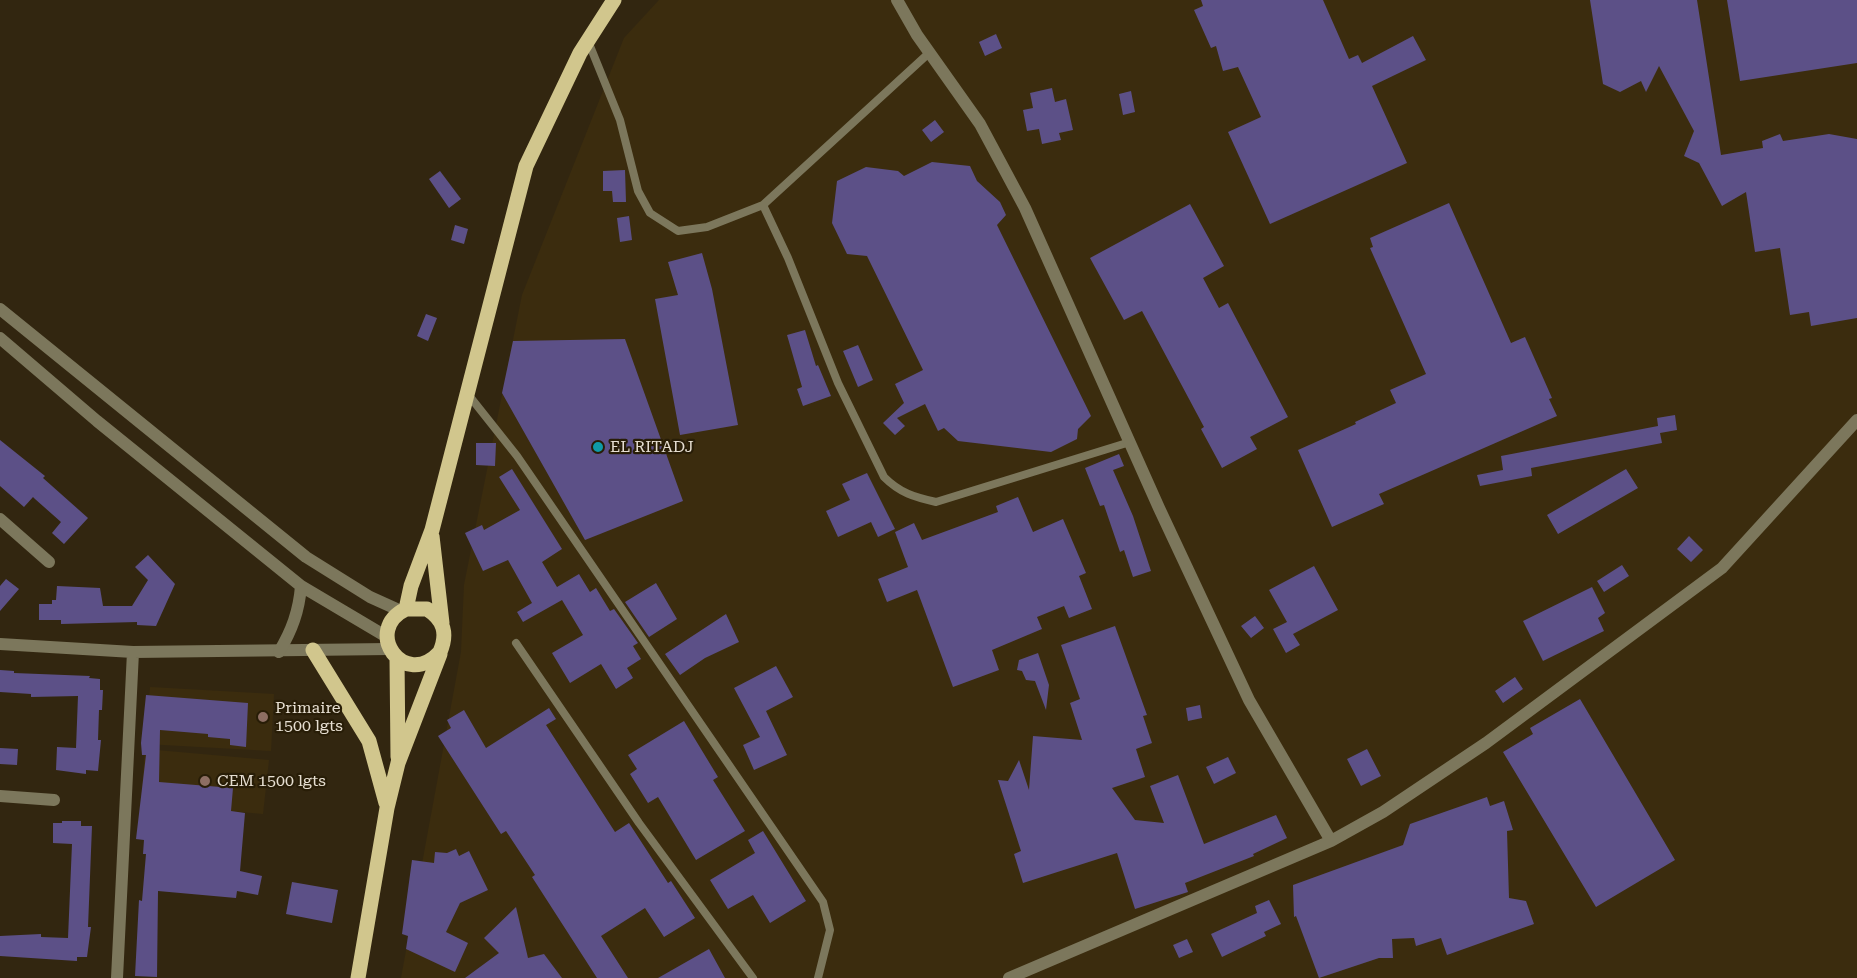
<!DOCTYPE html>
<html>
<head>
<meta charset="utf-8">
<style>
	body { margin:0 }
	canvas { display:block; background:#322610 }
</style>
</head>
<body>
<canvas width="1857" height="978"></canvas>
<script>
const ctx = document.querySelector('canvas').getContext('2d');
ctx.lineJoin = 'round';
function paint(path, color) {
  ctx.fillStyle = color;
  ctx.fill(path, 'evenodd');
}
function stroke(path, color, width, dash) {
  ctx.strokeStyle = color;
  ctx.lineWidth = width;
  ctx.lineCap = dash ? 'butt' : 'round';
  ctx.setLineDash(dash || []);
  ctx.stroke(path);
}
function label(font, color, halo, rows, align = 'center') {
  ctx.font = font + ' "Roboto Serif",serif';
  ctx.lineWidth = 4.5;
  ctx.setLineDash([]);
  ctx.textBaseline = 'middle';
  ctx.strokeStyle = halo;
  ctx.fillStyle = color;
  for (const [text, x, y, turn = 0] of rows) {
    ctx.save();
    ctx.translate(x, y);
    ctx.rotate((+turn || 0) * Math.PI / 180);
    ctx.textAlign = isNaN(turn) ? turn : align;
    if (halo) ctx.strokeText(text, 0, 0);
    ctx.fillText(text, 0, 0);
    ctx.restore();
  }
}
paint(new Path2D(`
	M659,0H1857V978H401L461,652L464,585L522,295L624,38Z
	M150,687L274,694L271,751L146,744Z
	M145,749L269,760L263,814L141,803Z`), '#3b2c0e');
paint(new Path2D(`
	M1201,0H1323L1349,59L1358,55L1362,63L1413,36L1426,60L1372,86L1407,163L1270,224L1228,132L1261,117L1238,67L1223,71L1216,46L1211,48L1194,10L1203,6Z
	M1590,0H1697L1721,155L1763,148L1762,141L1780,134L1783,141L1829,134L1857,139V318L1811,326L1809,312L1790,315L1780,248L1755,252L1746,192L1722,206L1699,163L1684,156L1694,131L1659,66L1646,92L1641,81L1620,92L1603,84Z
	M1727,0H1857V63L1740,81Z
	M996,34L1002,48L985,56L979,42Z
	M1052,88L1055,102L1066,99L1073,130L1059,133L1061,140L1042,144L1039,129L1027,131L1023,110L1033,108L1030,93Z
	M1131,91L1135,112L1123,115L1119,94Z
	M935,120L944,132L931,142L922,130Z
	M932,162L970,166L977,181L1000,202L1006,215L997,225L1091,416L1078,429L1077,439L1051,452L958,441L944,428L938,431L925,404L897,418L905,426L895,435L883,423L904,403L895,384L923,370L867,256L847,254L832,223L837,181L866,167L898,171L904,176Z
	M625,170L626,202H613L612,191H603V171Z
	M440,171L461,199L449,208L429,179Z
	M1449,203L1511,343L1525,337L1552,398L1549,399L1557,416L1379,494L1384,504L1332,527L1298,450L1356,424L1355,422L1396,403L1390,390L1426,374L1370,248L1373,247L1370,238Z
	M1190,204L1224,266L1203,278L1219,308L1228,303L1288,417L1250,437L1257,449L1222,468L1201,429L1204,427L1142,311L1124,320L1090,258Z
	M629,216L632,240L620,242L617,218Z
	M455,225L468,229L464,244L451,240Z
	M702,253L712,289L738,425L680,435L655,299L678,295L668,262Z
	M426,314L437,318L428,341L417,336Z
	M805,330L816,366L818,365L831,396L803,406L797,389L802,387L787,335Z
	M625,339L683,501L585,540L502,393L513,341Z
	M858,345L873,380L858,387L843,351Z
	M1675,415L1677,430L1660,433L1662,443L1531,468L1532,476L1480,486L1477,475L1503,470L1501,456L1658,426L1657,418Z
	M0,440L45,476L43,478L88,518L64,544L52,533L61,522L35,499L33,497L24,507L0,486Z
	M476,443H496L495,466L476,465Z
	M1119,454L1124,466L1113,470L1133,516L1151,571L1133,577L1124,550L1120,552L1104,505L1100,506L1085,468Z
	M512,469L562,549L542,562L557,587L579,574L590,592L596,588L610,611L614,609L638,643L633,646L641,659L627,668L633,678L616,689L601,664L570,683L552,653L583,635L562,600L523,622L517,612L532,603L508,560L483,571L465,533L482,525L484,530L520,510L499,477Z
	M1626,469L1638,488L1558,534L1547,515Z
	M867,473L895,529L878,537L871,522L838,537L826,511L850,500L842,484Z
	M1018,497L1033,532L1063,519L1086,573L1079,576L1092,609L1069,618L1064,606L1037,617L1042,629L992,650L999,670L953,687L917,590L887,602L878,579L908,567L895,532L914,523L922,540L998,512L996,506Z
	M1689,536L1703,550L1691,562L1677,549Z
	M148,555L175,584L156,626L137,625V622L61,624V620H39V604H52V600H56L57,586L100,588L103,606H132L148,580L135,567Z
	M1622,565L1629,576L1604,592L1597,581Z
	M1314,566L1338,610L1293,634L1300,645L1286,653L1273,629L1287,622L1269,590Z
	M6,579L19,589L0,611V586Z
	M656,583L677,619L649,637L625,602Z
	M1592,587L1605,613L1598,618L1604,631L1543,661L1523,621Z
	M726,614L739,642L705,658L680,675L665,654Z
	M1255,616L1264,628L1251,638L1241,626Z
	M1115,626L1147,715L1143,716L1152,743L1136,749L1145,777L1112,788L1135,820L1164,823L1150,786L1178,775L1204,844L1276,815L1287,838L1253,854L1254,856L1185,883L1188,892L1135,909L1117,853L1023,883L1014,854L1021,851L998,780L1008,781L1019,760L1029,790L1033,736L1082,740L1070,703L1080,699L1061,645Z
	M1038,653L1049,685L1046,710L1035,681L1026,680L1022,671L1017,670L1019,660Z
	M776,666L793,697L766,711L787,755L754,770L743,745L760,737L734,688Z
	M0,670L14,671V673L90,676L89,678L100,679V690H103L102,710H99L98,740H101L98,771L86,770V774L56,770L57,747L76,748L78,696L31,697V694L0,692Z
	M1515,677L1523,689L1503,703L1495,691Z
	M146,695L248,703L246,747L230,745V739L208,737V734L160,730L159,782L233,788L231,811L245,813L240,871L262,876L258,895L237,891L236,898L158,891L157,977L135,976L139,900L142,901L146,854H143L144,840L136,839L146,755H142L141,743Z
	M1580,699L1675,860L1596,907L1503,752L1533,734L1530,728Z
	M1200,705L1202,718L1188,721L1186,708Z
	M549,708L556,719L546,725L615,832L629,823L668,883L671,881L695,918L664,937L645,908L601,936L628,978H597L532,877L535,875L506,831L501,834L438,736L451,728L447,720L464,710L486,748Z
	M684,721L718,777L713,780L745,831L696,860L658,797L648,803L630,774L637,769L628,755Z
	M0,748L18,749L17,765L0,764Z
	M1367,749L1381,776L1361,786L1347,759Z
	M1228,757L1236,773L1214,784L1206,767Z
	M1487,797L1490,806L1504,801L1513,830L1507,831L1509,898L1526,901L1534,924L1447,955L1441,938L1416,946L1414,938L1392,939L1393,958H1379L1319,978L1296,916L1294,917L1293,885L1403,845L1410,824Z
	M62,821H81V826H92L88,927H91L87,957H77V961L0,956V936L41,934V937L68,938L72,844L53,843V823H62Z
	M763,831L806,901L770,923L753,895L728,909L710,880L755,853L748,840Z
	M456,849L459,856L469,851L488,890L460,903L446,932L468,943L455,972L406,949L408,936L402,934L412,860L434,863L435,852L447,853Z
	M292,882L338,890L332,923L286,914Z
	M1269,900L1281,924L1264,932L1266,936L1222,957L1211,934L1257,913L1255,906Z
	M516,907L528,958L544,954L562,978H465L499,953L484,938Z
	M1187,939L1193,952L1179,958L1173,945Z
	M709,949L725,978H658Z`), '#5c5087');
stroke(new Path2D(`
	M588,41L620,120L638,191L650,213L678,231L707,227L763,205L929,53
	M763,205L788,258L838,383L884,477C900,493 914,497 936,502L1130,442
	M467,393L517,456L823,902L830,930L818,978
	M516,643L639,823L753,978`), '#7c775c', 8);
stroke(new Path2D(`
	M897,0L917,35L980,124L1025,208L1159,508L1249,700L1331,841
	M0,519L49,562
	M0,644L133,652L389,649
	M0,796L54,800
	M117,978L133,652
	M1009,978L1331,841L1383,812L1486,743L1722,568L1857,420`), '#7c775c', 12);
stroke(new Path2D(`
	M0,309L306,557L370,597L401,611
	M0,338L97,421L301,586L387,637
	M279,652C292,630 299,611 301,586`), '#7c775c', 12);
stroke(new Path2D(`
	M432,536L442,623
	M406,609H427C444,620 448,633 440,652C404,691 362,630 406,609L411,586L432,530L526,166L580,53L614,0
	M313,650L369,741L386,803
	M397,658L398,757
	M358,978L387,808L398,763L440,654`), '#d1c68d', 15);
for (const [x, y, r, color] of [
	[598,447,6,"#0f9aa8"],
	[263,717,6,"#8d6e63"],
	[205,781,6,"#8d6e63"]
]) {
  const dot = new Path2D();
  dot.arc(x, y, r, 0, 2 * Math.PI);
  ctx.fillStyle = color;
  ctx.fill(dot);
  stroke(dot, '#281d07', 2);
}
label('16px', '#e6ded1', '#281d07', [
	["EL RITADJ",610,447],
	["Primaire",275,708],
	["1500 lgts",275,726],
	["CEM 1500 lgts",217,781]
], 'left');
</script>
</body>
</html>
